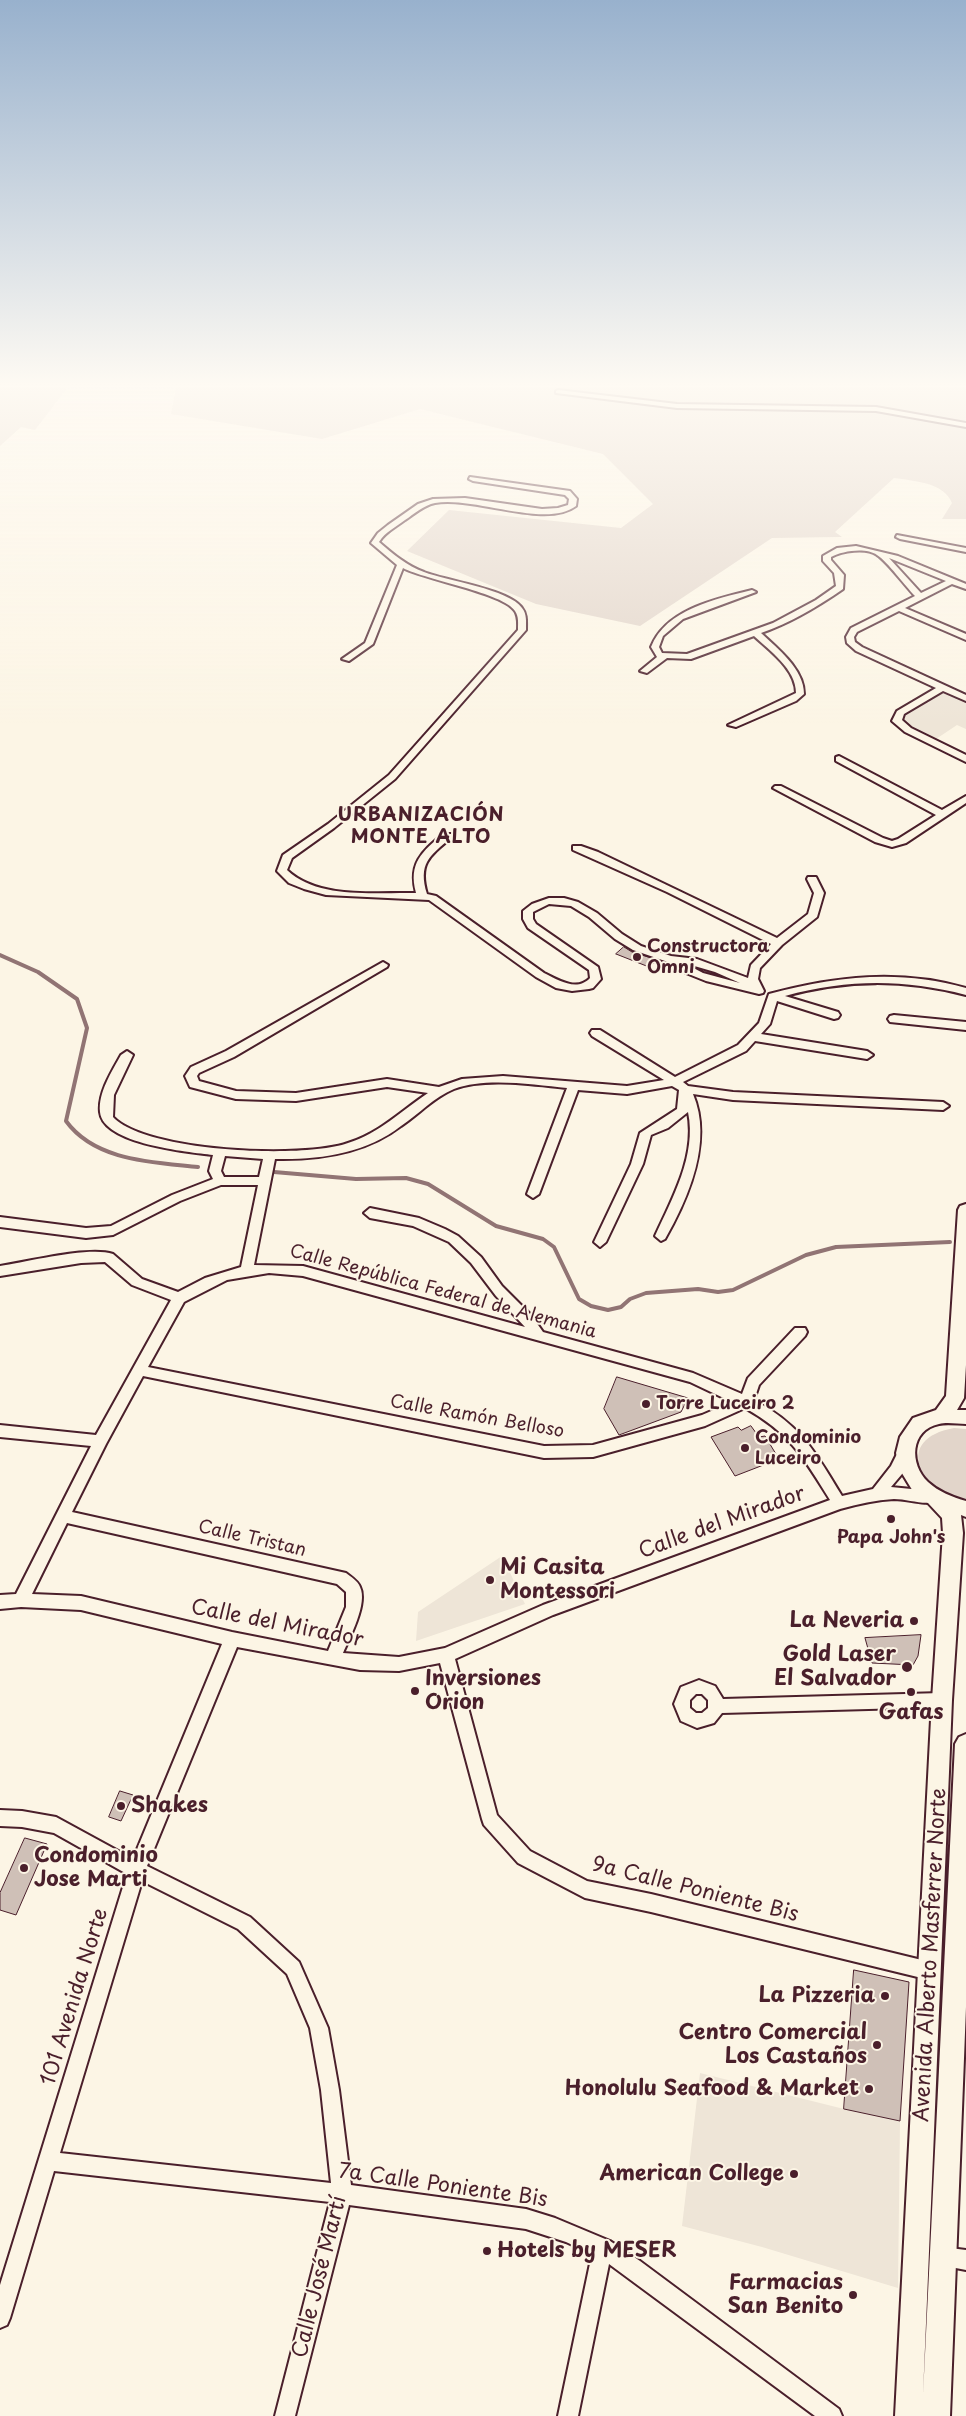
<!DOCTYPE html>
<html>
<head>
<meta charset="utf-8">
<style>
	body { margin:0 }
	canvas { display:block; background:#fcf5e5 }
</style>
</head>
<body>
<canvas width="966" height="2416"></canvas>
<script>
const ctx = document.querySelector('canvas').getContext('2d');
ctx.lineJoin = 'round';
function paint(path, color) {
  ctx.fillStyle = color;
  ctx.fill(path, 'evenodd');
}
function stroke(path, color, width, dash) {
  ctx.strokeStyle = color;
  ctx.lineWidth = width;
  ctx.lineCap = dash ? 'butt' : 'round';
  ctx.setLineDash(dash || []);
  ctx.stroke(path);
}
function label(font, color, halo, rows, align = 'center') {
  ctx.font = font + ' "Playpen Sans",sans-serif';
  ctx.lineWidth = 4;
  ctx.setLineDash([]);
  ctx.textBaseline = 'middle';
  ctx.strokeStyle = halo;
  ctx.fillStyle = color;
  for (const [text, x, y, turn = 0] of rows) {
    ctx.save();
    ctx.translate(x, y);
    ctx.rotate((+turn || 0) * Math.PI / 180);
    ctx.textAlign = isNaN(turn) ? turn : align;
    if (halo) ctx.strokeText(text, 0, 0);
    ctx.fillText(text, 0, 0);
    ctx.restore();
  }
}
paint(new Path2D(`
	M944,691L966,701V729L957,725L933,741L910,729L901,722L905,714Z
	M502,1556L525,1604L416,1641L418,1612Z
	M700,2073L844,2109L900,2121L898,2288L762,2247L682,2226Z`), '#eee5d7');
paint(new Path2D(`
	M0,387H68L35,430L21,427L0,446Z
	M176,387H966V519H942L952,503C944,482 913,481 894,478L835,532L842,537L772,538L640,626L536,604L407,551L449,510L621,528L653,504L603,454L420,409L322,439L171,414Z
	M954,1428L966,1429V1501C919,1491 893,1439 954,1428Z`), '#e2d5ca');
stroke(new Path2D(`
	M0,955L38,972L77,999L87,1028L66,1121C95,1161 152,1162 198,1167
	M274,1172L356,1179L406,1178L428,1184L496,1226L543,1239L554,1247L579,1299L591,1306L608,1310L621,1307L630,1299L646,1293L698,1289L718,1292L733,1290L806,1255L836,1247L950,1242`), '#917474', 4);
const building = new Path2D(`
	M624,947L632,952L658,960L649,967L616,954Z
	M617,1377L688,1398L681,1412L619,1435L604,1409Z
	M751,1426L759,1437L765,1436L779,1459L735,1476L711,1437L738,1427L741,1430Z
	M921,1635L918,1656L913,1665L872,1663L865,1638Z
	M120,1791L133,1795L121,1821L109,1817Z
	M25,1838L47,1844L16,1915L0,1910V1893Z
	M854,1970L909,1982L900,2121L844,2109Z`);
paint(building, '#cfc0b7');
stroke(building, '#4a1f2b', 1);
const minor = new Path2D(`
	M558,390L677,404L876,407L966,423V427L876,411L677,408L556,393V391Z
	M470,477L570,491L577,499L576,506C546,529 474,496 435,503C424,505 414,514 405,520C396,527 385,532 379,542C393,554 407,566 424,572C447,581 509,589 522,608C527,614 526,622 526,630L395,779L334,828L292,858L287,870C319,900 376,892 416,893C408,863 422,852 443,834H451V838C429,856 418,864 427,894L436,896L544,973C558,980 577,992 590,978L589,970L528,928L523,919V911L532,904L549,898H564L578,902L597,913L622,934L641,946L671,956L697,959L748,978L751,965L771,944L667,892L573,850V846H581L598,852L777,938L808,914L814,893L807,879L808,877H816L824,893L817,917L782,945L760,968L758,979L764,991L763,993L759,994L706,981L686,973L668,962L633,950L615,939L589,917L571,906L549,904L533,912V919L536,924L598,967L601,979L593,988L589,989L572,991L556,988L536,977L429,900L326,895L304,889L289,883L277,871L283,855L328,824L389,775L518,630C518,623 519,617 515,611C504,593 426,580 403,568L373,644L349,661L342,659L365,643L397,565L371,543L378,533L388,525L418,504L433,499L465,498L542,509L558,508L568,505L569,499L565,495L473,481L469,479ZM684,963L715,972L740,983L703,973Z
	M897,535L966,548V552L900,539L896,537Z
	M856,546L898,556L966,584V589L952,584L905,608L966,634V640L899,611L857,632L854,637L855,642L862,647L966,695V701L943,691L904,714L902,720L911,728L966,755V762L905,732L892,721L897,711L936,688L856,651L847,643L846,637L851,628L915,596C905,586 888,562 877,555C866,547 842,551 831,557V560L844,575L843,589C817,607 790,623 761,633C778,649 804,669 804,694L796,701L736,727L728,725L796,693C796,669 770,651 754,636L691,659L667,658L647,673L640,671L657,657L651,647C666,609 716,599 752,590L756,592L683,619L663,636L659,647L662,653L687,654L773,623L816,600L836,586L834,573L823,561V556L837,548ZM889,558L946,581L921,593Z
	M839,756L942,810L966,796V803L906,843L892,847L875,842L773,788L775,786H781L883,838L892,841L898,839L936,815L836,761V757Z
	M383,962L388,965L387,967L234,1057L199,1073L197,1076L199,1081L236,1091L296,1093L387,1079L439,1087L462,1079L503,1076L627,1086L664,1080L592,1036L590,1033L592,1030H600L675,1077L738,1045L759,1023L769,994C835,976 900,969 966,988V995C903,979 849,979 785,996L838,1012L840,1015L838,1018L834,1019L777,1001L770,1024L761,1034L867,1051L873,1055L867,1059L755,1041L746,1051L683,1082L688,1086L733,1092L943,1102L949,1106L943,1110L733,1100L693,1094C713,1141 689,1197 665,1239L661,1241L655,1236C672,1199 697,1155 688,1112L668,1128L651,1135L643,1164L606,1242L600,1247L594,1242L631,1164L640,1133L677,1109L679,1090L672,1086L627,1094L578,1090L539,1194L533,1198L527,1194L567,1088C534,1085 486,1077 454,1089C434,1097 419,1114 401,1126C365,1154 319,1160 275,1159L254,1265L303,1266L525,1327L496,1296L471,1263L449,1242L413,1226L370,1218L364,1213L370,1208L419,1218L445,1229L458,1236L481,1257L502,1286L531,1315L543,1332L693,1373L742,1394L748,1378L795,1328H805L807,1332L805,1336L759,1385L754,1400C802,1426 815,1452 842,1496L873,1489L891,1466L899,1450L904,1448L909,1450L911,1454L902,1474L891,1487L932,1491L937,1493L939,1497L937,1501C925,1506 908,1499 894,1499C876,1500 858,1504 840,1509L553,1615L455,1659L497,1815L530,1851L587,1881L651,1894L930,1962L936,1965L939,1971L936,1977L930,1980L651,1912L585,1898L518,1863L484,1825L482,1819L440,1663L399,1671L360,1670L237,1647L147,1866L250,1917L299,1962L328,2028L339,2090L351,2185L526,2209L555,2218L610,2241L640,2261L839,2409L842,2416H815L609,2264L578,2416H558L592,2254L566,2242L526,2229L349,2205L295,2416H275L330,2202L54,2171L10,2318L7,2325L0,2328V2285L127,1874L54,1833L22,1827L0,1826V1810L22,1811L56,1817L133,1859L222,1644L81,1610L21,1607L0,1609V1595L16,1594L91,1446L0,1437V1425L96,1435L171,1300L132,1285L105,1262L81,1263L0,1276V1266C27,1262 89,1246 113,1254L142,1279L178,1292L205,1278L241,1267L258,1185H221L180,1201L113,1235L86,1238L0,1227V1217L86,1228L111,1226L172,1195L213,1179L209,1171L213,1155C188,1152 103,1144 100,1112C98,1093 112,1071 121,1055L127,1051L133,1055L114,1095L113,1117C146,1152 303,1159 348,1143C380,1133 401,1111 428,1093L387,1087L296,1101L236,1099L190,1087L185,1076L191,1067L226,1051ZM225,1156L263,1159L259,1177H224L221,1171ZM269,1273L303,1276L690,1382L732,1402L702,1415L593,1445L544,1446L148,1367L184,1302L227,1280ZM143,1376L544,1458L593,1457L705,1426L745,1408C790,1433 804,1458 830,1500L543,1605L445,1648L399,1657L343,1653C350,1637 368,1603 360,1587C358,1581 351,1577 346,1573L72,1512L106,1444ZM67,1523L337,1584L346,1592V1607L328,1651L232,1632L81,1596L32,1594ZM142,1881L238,1929L287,1974L310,2028L321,2090L331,2183L60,2153Z
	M894,1015L966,1022V1030L890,1022L888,1019L890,1016Z
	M699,1680L715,1686L723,1699L942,1693L948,1695L950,1700L948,1705L942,1707L722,1713L714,1723L697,1728L681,1721L674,1704L681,1687ZM696,1694H702L708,1700V1708L702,1713H696L690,1708V1700Z
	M942,2247L966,2250V2270L935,2264L932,2257L935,2250Z`);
const major = new Path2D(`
	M966,1204V1365L964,1398L957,1410H966V1424C958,1424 947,1422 939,1424C910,1430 909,1464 928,1482C939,1492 952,1497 966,1501V1517L961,1515L963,1533L952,1700L923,2395L955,1744L959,1737L966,1734V2007L950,2416H895L932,1700L943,1533L942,1518L928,1503L914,1493L900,1470L896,1453L900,1437L913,1418L936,1410L946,1396L958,1210L960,1206Z`);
stroke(minor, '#4a1f2b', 4);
stroke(major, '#4a1f2b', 4);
paint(minor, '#fcf5e5');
paint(major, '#fcf5e5');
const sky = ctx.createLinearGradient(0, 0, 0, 725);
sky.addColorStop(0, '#98b1cd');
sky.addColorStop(0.53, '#fefaf3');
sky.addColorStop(1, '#fefaf300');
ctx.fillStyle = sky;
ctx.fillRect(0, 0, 966, 725);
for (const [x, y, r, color] of [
	[637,957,5,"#4a1f2b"],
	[646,1404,5,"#4a1f2b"],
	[745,1448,5,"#4a1f2b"],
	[891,1519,5,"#4a1f2b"],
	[490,1580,5,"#4a1f2b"],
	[914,1621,5,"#4a1f2b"],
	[907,1667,6,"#4a1f2b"],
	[415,1691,5,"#4a1f2b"],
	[911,1692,5,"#4a1f2b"],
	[121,1806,5,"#4a1f2b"],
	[24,1868,5,"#4a1f2b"],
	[885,1996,5,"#4a1f2b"],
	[877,2045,5,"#4a1f2b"],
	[869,2089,5,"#4a1f2b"],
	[794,2174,5,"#4a1f2b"],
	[487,2251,5,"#4a1f2b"],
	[853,2295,5,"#4a1f2b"]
]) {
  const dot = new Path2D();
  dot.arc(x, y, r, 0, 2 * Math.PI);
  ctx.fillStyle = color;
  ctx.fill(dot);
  stroke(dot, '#fcf5e5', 2);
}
label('bold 18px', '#4a1f2b', '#fcf5e5', [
	["Constructora",647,947],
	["Omni",647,968],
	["Torre Luceiro 2",656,1404],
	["Condominio",755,1438],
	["Luceiro",755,1459],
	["Papa John's",891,1538,"center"]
], 'left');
label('18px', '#4a1f2b', '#fcf5e5', [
	["Calle República Federal de Alemania",443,1292,15],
	["Calle Ramón Belloso",477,1417,10],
	["Calle Tristan",252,1539,13]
]);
ctx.letterSpacing = '1px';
label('bold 19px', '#4a1f2b', '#fcf5e5', [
	["URBANIZACIÓN",421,816],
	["MONTE ALTO",421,838]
]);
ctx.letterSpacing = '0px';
label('21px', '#4a1f2b', '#fcf5e5', [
	["Calle del Mirador",722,1523,-20],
	["Calle del Mirador",277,1624,11],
	["9a Calle Poniente Bis",695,1890,14],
	["Avenida Alberto Masferrer Norte",931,1955,-87],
	["101 Avenida Norte",75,1997,-73],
	["7a Calle Poniente Bis",443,2186,8],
	["Calle José Martí",320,2277,-76]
]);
label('bold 21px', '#4a1f2b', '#fcf5e5', [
	["Mi Casita",500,1568,"left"],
	["Montessori",500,1592,"left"],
	["La Neveria",904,1621],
	["Gold Laser",896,1655],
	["El Salvador",896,1679],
	["Inversiones",425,1679,"left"],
	["Orion",425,1703,"left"],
	["Gafas",911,1713,"center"],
	["Shakes",131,1806,"left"],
	["Condominio",34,1856,"left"],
	["Jose Marti",34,1880,"left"],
	["La Pizzeria",875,1996],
	["Centro Comercial",867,2033],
	["Los Castaños",867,2057],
	["Honolulu Seafood & Market",859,2089],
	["American College",784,2174],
	["Hotels by MESER",497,2251,"left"],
	["Farmacias",843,2283],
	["San Benito",843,2307]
], 'right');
</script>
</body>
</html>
